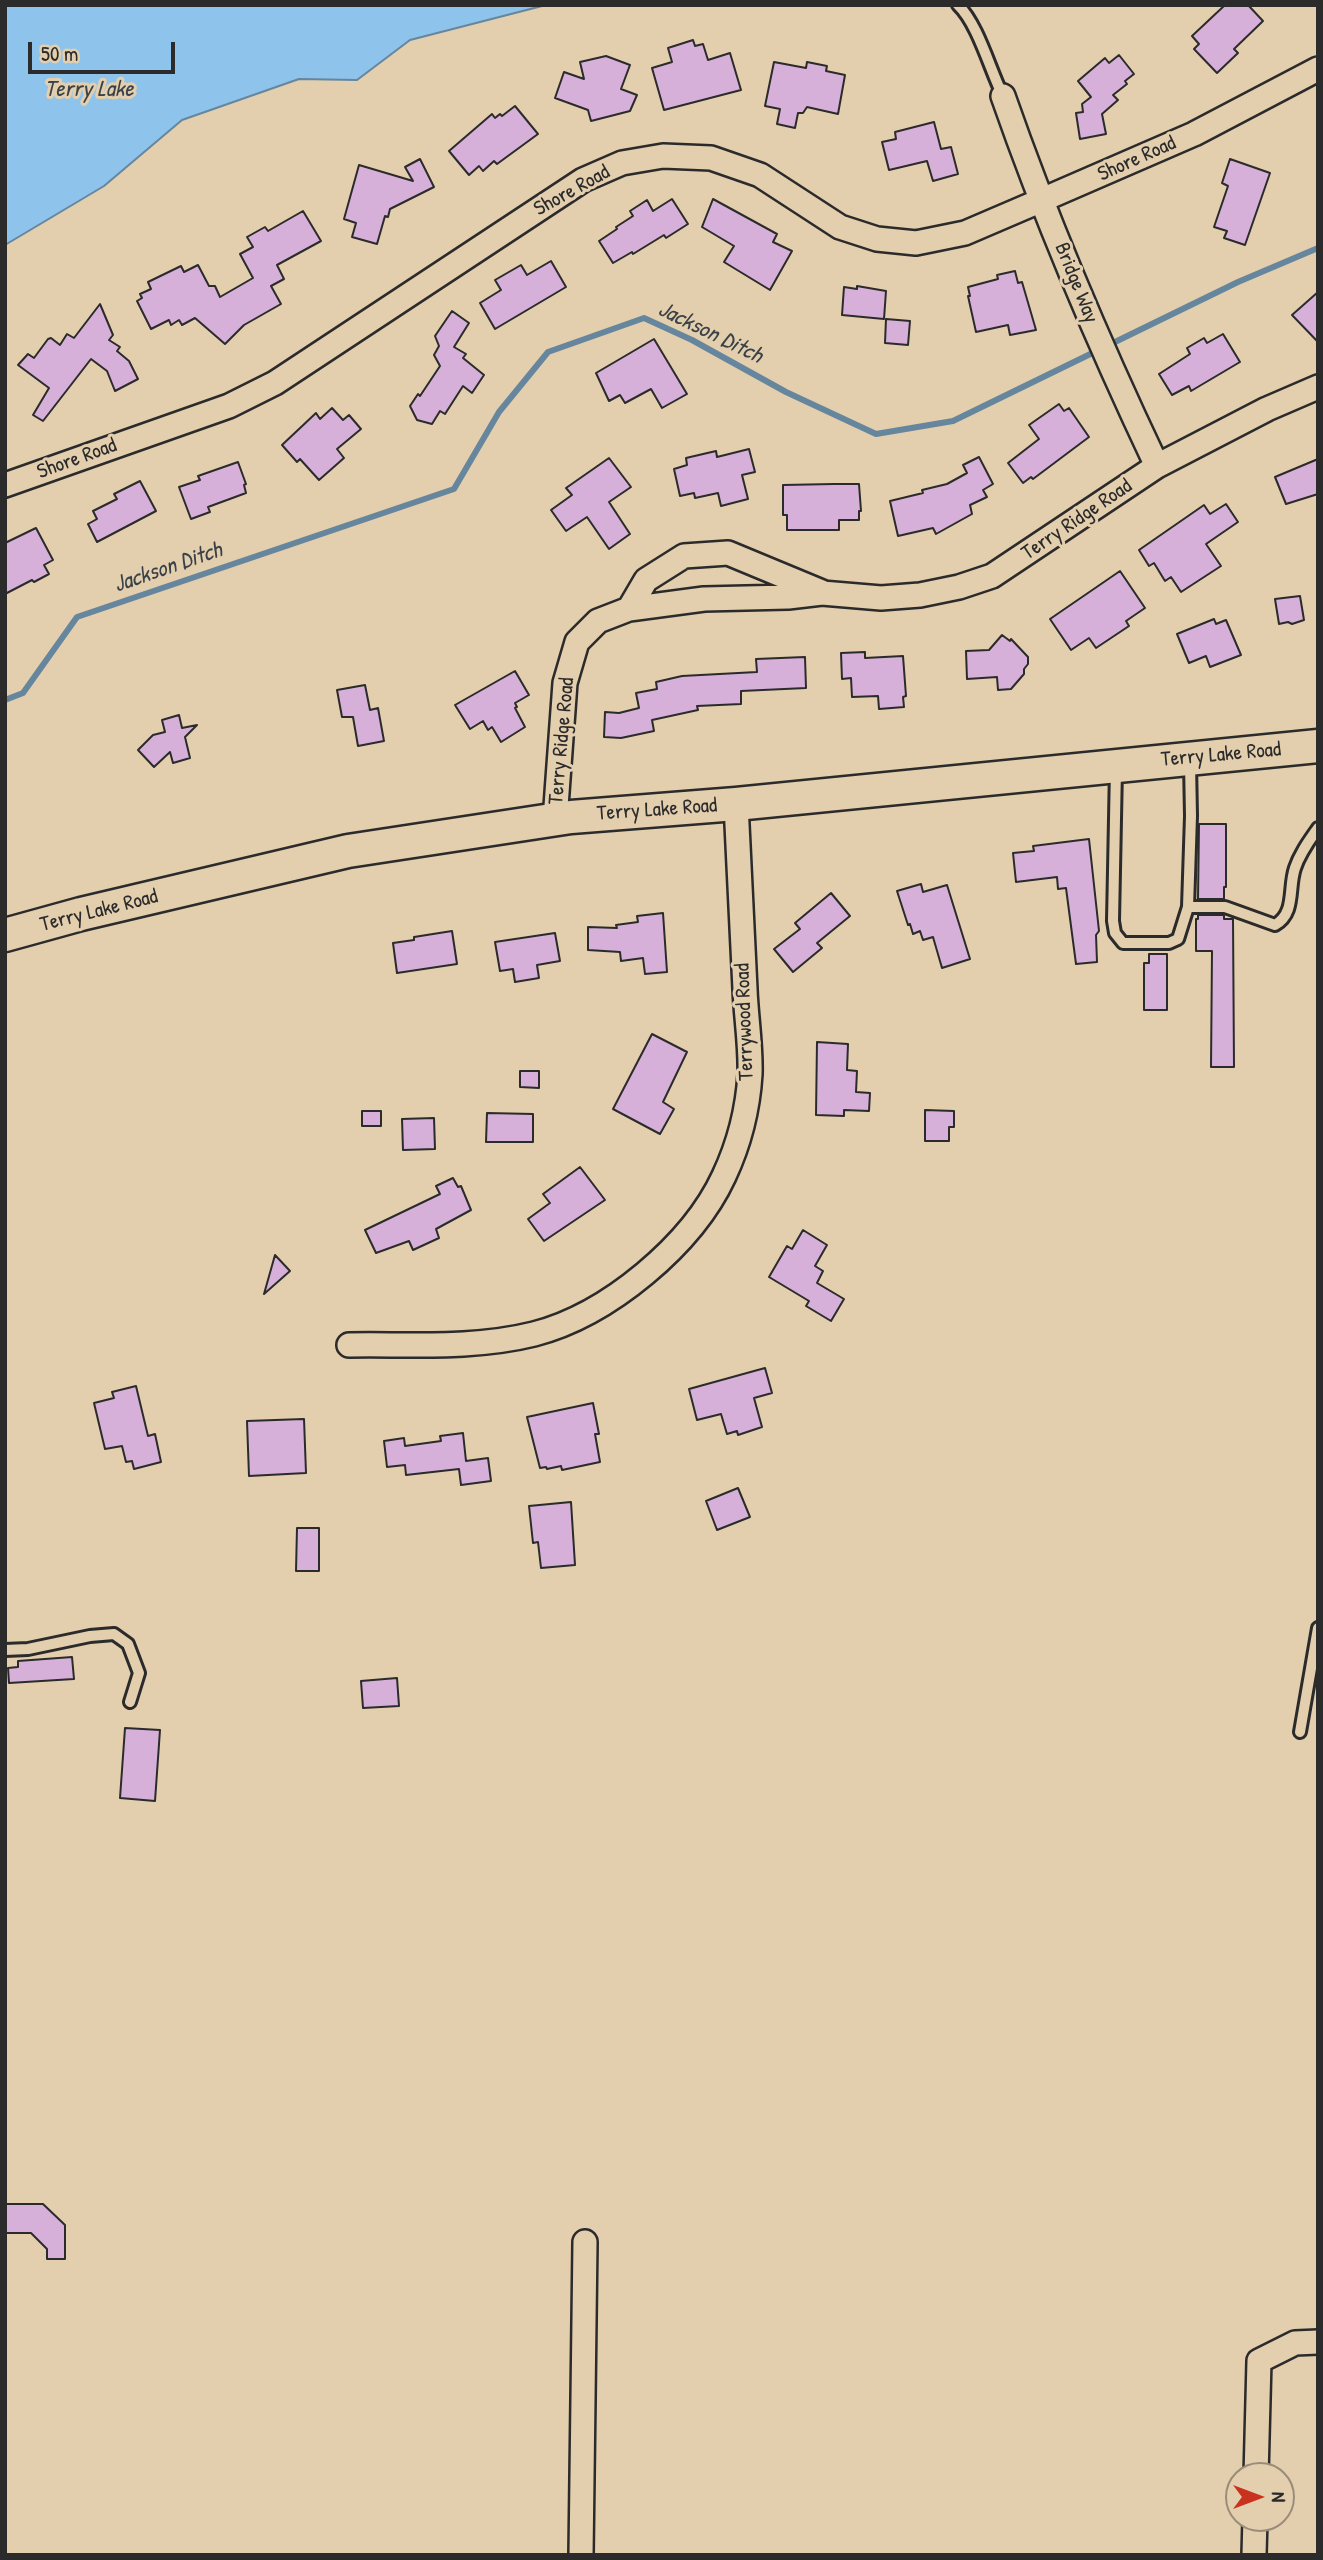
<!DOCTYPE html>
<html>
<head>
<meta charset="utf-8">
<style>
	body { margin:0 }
	#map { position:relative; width:1323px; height:2560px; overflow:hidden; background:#e3cead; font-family:"Patrick Hand",sans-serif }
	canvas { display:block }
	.frame { position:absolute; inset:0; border:7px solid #2b2b2b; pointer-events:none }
	.north { position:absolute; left:1225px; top:2462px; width:70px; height:70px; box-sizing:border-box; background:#e3cead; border:2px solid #998d79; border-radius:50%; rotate:90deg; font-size:19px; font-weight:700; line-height:28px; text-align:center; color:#2b2b2b }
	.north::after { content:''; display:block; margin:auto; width:24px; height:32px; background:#c8321e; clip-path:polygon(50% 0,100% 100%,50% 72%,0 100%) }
	.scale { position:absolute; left:28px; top:42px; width:147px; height:32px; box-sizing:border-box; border:4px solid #2b2b2b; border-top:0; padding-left:9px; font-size:21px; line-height:24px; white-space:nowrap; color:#2b2b2b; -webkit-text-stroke:5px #e3cead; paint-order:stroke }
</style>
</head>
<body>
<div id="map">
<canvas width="1323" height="2560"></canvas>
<div class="frame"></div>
<div class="north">N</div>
<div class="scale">50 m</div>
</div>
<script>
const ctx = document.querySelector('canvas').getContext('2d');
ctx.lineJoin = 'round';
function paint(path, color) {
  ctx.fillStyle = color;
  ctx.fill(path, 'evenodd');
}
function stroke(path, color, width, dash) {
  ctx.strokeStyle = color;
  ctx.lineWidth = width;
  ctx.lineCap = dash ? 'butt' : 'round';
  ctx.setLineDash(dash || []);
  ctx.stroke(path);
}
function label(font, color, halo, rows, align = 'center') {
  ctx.font = font + ' "Patrick Hand",sans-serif';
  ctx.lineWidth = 6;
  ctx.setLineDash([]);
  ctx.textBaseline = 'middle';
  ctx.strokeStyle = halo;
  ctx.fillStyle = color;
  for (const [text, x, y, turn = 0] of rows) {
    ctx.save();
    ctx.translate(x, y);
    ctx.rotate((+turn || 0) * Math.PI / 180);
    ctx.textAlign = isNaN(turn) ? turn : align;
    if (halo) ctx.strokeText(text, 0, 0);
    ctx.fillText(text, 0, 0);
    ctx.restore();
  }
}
const water = new Path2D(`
	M5,5H546L410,40L357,80L299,79L182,120L104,186L5,245Z`);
paint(water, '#8ec3eb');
stroke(water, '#66869e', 2);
stroke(new Path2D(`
	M5,700L23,693L77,617L454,489L499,412L548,352L644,318L692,340L786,392L876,434L953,421L1238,282L1318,248`), '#66869e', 6);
const building = new Path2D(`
	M1225,5H1248L1263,21L1234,49L1238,53L1217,73L1194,49L1199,44L1192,36Z
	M693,40L695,46L703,44L708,60L730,53L741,90L664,110L652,68L672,62L668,48Z
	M1119,55L1134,74L1125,81L1127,84L1113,95L1118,100L1102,114L1106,134L1080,139L1076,113L1083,112L1082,104L1091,97L1078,81L1105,58L1109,63Z
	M606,56L630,65L621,89L637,95L630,111L591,121L588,110L555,98L564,72L584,79L580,62Z
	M774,62L806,68L807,62L827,66L826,71L845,75L838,114L807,107L803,113H798L795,128L777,124L780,109L765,106Z
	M515,106L538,134L497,164L494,161L483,171L479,166L469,175L449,151L492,114L495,118L500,114L502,116Z
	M934,122L941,149L951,147L958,174L933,181L927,161L889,170L882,142L896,139L895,132Z
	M420,159L434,187L390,209L388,217L385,216L377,244L352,237L356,223L344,219L359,165L413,181L405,167Z
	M1230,159L1270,173L1245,245L1224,238L1227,231L1214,227L1228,186L1222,183Z
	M672,199L688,224L666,238L664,235L633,254L632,252L613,263L599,241L617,229L616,227L633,216L630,211L647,200L653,211Z
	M713,199L777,234L773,242L792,251L770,290L724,262L734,246L702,227Z
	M303,211L321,241L277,265L284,279L271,286L281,304L244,325L225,344L195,318L182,325L179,320L171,325L169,320L151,329L137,301L142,298L140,294L151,289L148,282L181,266L184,272L198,265L209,286H215L220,297L253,278L240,254L253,247L247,237L265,227L268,231Z
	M551,261L566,287L495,329L480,303L501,290L495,280L521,265L527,275Z
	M1015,271L1018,283L1022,282L1036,330L1010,335L1008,325L976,332L968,296H970L968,287L998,279L997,275Z
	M857,286L886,291L884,319L842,315L844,287L857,289Z
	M1318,292V342L1292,315Z
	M100,304L113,335L109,340L120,347L117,351L129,361L138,379L115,391L107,371L91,359L43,421L33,415L49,388L18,365L28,354L34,358L48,339L51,338L60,345L67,334L74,338Z
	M452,311L469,323L454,347L466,354L463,358L484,375L472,393L463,386L445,414L440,411L432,424L417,420L410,406L418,394L420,396L440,366L434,355L439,346L435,336Z
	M886,319L910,321L908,345L885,343Z
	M1223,334L1240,362L1191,391L1189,386L1172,395L1159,374L1190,354L1187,348L1204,338L1207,343Z
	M654,339L687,394L662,408L651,389L625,403L620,395L609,401L596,373Z
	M1059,404L1064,411L1069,408L1089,437L1033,479L1031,477L1023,483L1008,463L1039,439L1029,425Z
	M332,408L343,420L349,415L361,429L337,449L344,458L319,480L300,459L297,462L282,445L316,413L320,419Z
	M749,449L755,472L742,475L748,499L721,506L718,493L695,498L694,493L680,496L674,469L687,465L686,458L716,451L717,457Z
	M979,457L993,484L983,490L987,497L970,505L972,514L936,534L933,528L898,536L890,501L923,493L922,490L947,484L967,473L963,465Z
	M609,458L631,487L609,502L630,534L609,549L587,517L566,531L551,510L572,495L566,488Z
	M1318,459V494L1286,504L1275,477Z
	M238,462L246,484L244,485L246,493L208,507L210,512L191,519L179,487L200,480L198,476Z
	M140,481L156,511L97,542L88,524L97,519L93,511L117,499L114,494Z
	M834,484H859L861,511H859V520H839V530H787V515H783V485Z
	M1226,504L1238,522L1206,544L1221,566L1181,592L1171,577L1165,581L1154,563L1149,566L1139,550L1204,505L1210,514Z
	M36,528L53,560L44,565L49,574L34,582L32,580L5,594V543Z
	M1120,571L1145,608L1126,621L1129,626L1096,648L1089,638L1071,650L1050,619Z
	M1300,596L1304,620L1292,624L1288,622L1279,624L1275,599Z
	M1214,619L1216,624L1226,620L1241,655L1210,667L1206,656L1189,663L1177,634Z
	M1002,635L1010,641L1011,639L1028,657V664L1024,669V674L1011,689L998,690L997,677L967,679L966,651L989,650Z
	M865,652V658L903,656L906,696L903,697L904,707L879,709L878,696L852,697L851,678L842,679L841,653Z
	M805,657L806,688L741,691V704L697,706L698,710L652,720L654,731L621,738L604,737L605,712L619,713L639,708L636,693L657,689L656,682L682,676L757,672L756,659Z
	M515,671L529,695L515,703L517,707L515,708L525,727L501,742L492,727L488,730L483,721L470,729L455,705Z
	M365,685L370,710L378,708L384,741L358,746L353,717H342L337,690Z
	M179,715L182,728L197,725L185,737L190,758L173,763L170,752L154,767L138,750L153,735L165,732L162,720Z
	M1199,824H1226V887H1224V899H1198Z
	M1089,839L1099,931L1096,935L1097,962L1076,964L1066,888L1058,889L1057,877L1016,882L1013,853L1034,851L1033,846Z
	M921,884L923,892L947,885L970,959L942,968L933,937L923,940L920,931L913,934L910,924L908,925L897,891Z
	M831,893L850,916L817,943L822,948L793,972L774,949L800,929L795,923Z
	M663,913L667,972L645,974L643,958L621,961L620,952L588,950V927L617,928L616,925L638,922L637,916Z
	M1198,915H1224V919H1233L1234,1067H1211L1212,951H1196V919H1198Z
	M452,931L457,964L397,973L393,943L414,940V937Z
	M555,933L560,961L537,965L539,978L515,982L513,969L500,971L495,942Z
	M1149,954H1167V1010H1144V963H1149Z
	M652,1034L687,1052L663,1102L674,1109L660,1134L613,1109Z
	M817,1042L848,1044L847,1070L857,1071L856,1092L870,1093L869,1111L844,1110V1116L816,1115Z
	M520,1071H539V1088L520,1087Z
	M925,1110L954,1111V1127H949V1141H925Z
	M362,1111H381V1126H362Z
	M487,1113L533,1114V1142H486Z
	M434,1118L435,1149L403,1150L402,1119Z
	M580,1167L605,1200L544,1241L528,1219L550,1203L543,1194Z
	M453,1178L458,1187L461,1186L471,1210L436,1229L439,1238L413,1250L409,1241L376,1253L365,1230L440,1194L436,1186Z
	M803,1230L827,1245L815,1266L823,1271L817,1283L844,1299L831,1321L806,1306L809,1301L769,1277L787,1246L792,1249Z
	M275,1255L290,1271L264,1294Z
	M765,1368L772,1393L754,1398L762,1427L738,1435L737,1431L727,1434L721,1414L697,1420L689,1389Z
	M136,1386L148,1436L155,1434L161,1462L134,1469L132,1461L126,1462L122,1446L105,1449L94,1403L114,1398L112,1392Z
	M593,1403L599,1434H595L600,1462L562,1470L561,1466L547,1469L546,1467L540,1468L527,1417Z
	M304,1419L306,1473L249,1476L247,1421Z
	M463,1433L466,1461L488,1458L491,1481L461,1485L459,1469L406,1475L405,1465L387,1467L384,1441L404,1438L405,1446L441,1441L440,1436Z
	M738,1488L750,1517L717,1530L706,1501Z
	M571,1502L575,1565L541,1568L538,1542L533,1543L529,1506Z
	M297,1528H319V1571H296Z
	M72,1657L74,1679L9,1683L8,1668L18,1667V1661Z
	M397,1678L399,1706L363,1708L361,1681Z
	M125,1728L160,1730L155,1801L120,1798Z
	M6,2204H43L65,2225V2259H47V2249L31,2233H6Z`);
paint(building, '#d6b0d9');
stroke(building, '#2b2b2b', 2);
const lane = new Path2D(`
	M958,5C978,24 990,70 1003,96
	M1116,768L1113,921L1115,933L1123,943H1169L1178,939L1188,907L1191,816L1190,763
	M1188,907H1225L1275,925C1296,913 1288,888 1295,868C1300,853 1309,841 1318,828
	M5,1650L28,1649L90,1636L114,1634L128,1644L139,1673L130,1702
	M1300,1732L1318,1628`);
const street = new Path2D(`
	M1003,96C1047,222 1100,346 1157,466
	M5,485L229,406L275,383L583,180L622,163L663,156L711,158L760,175L840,227L877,239L916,243L965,233L1042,200L1194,134L1318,69
	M629,609L646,580L684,556L728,553L822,592
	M555,820L565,683L577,642L598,621L629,609L704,599L788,597L822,593L881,598L920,595L959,587L992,576L1157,466L1267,409L1318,387
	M349,1345C410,1344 474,1349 534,1334C608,1315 692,1245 724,1176C739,1144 748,1108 750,1074C751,1046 746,1017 745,989C742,928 739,866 736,804
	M1256,2476L1259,2361L1295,2343L1318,2342
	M581,2555L585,2242
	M1254,2555L1255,2518`);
const secondary = new Path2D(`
	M5,935L81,914L348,851L571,817L736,804L1318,746`);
stroke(lane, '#2b2b2b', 16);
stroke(street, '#2b2b2b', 28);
stroke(secondary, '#2b2b2b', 37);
stroke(lane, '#e3cead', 10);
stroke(street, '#e3cead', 23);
stroke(secondary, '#e3cead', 32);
label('21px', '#2b2b2b', '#e3cead', [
	["Shore Road",1137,159,-24],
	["Shore Road",572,191,-29],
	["Bridge Way",1076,283,68],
	["Shore Road",77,459,-20],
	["Terry Ridge Road",1077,520,-34],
	["Terry Ridge Road",562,741,-85],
	["Terry Lake Road",1221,755,-5],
	["Terry Lake Road",657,810,-4],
	["Terry Lake Road",99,911,-14],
	["Terrywood Road",745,1022,-92]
]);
label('italic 23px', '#3a4248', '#e3cead', [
	["Terry Lake",89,90],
	["Jackson Ditch",710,333,26],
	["Jackson Ditch",168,568,-19]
]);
</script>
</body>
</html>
